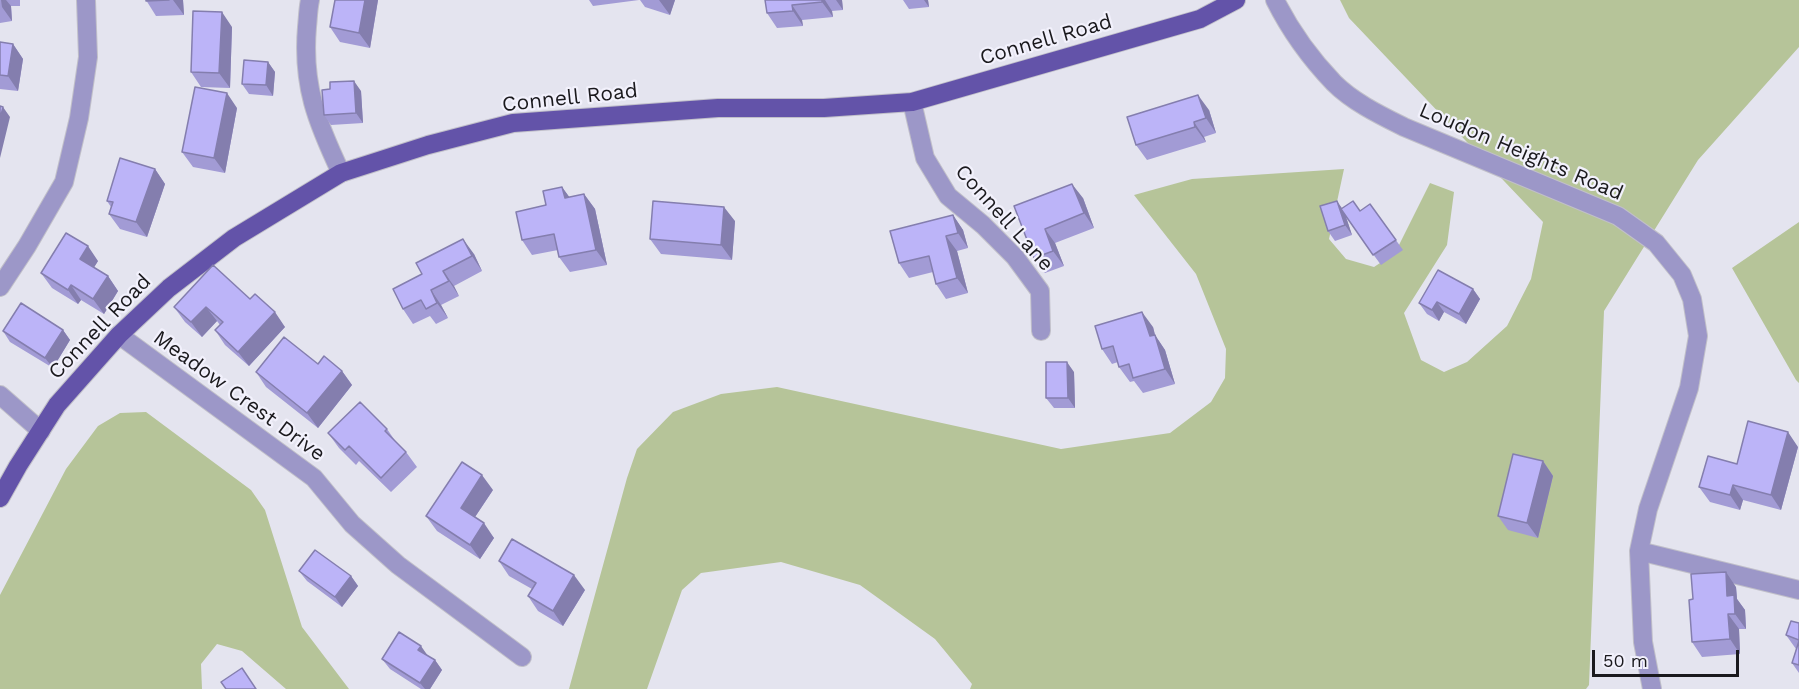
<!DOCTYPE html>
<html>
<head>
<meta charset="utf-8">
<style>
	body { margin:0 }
	#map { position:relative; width:1799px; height:689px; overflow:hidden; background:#e4e4ef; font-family:"Work Sans",sans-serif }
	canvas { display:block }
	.scale { position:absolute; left:1592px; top:650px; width:147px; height:27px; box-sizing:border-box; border:3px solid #1a191d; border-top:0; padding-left:8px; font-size:18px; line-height:21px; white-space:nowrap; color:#1a191d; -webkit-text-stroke:4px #f2f1fc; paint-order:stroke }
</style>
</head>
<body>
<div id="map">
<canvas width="1799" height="689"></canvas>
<div class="scale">50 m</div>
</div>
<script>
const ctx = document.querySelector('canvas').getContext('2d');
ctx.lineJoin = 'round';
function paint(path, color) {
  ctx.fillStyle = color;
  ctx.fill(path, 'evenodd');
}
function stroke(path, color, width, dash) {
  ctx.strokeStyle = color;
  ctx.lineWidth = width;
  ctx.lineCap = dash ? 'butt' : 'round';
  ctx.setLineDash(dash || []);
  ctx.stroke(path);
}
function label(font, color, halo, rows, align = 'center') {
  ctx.font = font + ' "Work Sans",sans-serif';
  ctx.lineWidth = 4.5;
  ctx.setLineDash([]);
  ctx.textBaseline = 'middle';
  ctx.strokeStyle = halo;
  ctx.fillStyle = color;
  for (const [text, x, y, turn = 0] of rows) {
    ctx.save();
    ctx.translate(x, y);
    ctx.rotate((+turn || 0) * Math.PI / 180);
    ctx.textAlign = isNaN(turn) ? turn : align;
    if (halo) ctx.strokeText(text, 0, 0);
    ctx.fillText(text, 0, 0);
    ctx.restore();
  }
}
paint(new Path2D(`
	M1340,0H1799V47L1698,160L1604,311L1589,685L1586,689H970L972,684L935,639L860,585L781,562L701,573L682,590L647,689H569L627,478L637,449L673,412L721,394L777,387L1061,449L1170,433L1211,402L1225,378L1226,349L1196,274L1134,195L1192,179L1344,169L1329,239L1346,259L1374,267L1395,253L1430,183L1454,192L1447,245L1404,313L1421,360L1444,372L1467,362L1507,326L1531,279L1543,222L1349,18Z
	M1799,222V383L1796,380L1732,268Z
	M146,412L251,490L265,510L302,627L349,689H286L242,651L217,644L201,664L202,689H0V595L66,469L98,426L120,413Z`), '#b6c499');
const minor = new Path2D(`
	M310,0C308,9 308,18 307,27C302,86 317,122 341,173
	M1275,0C1290,30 1310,58 1334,83C1353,102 1380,115 1404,127L1618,216L1656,243L1682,275L1692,299L1698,336L1689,388L1648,509L1639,551L1643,642L1652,689
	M912,102L925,158L948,196L983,225L1015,257L1040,291L1041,331
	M0,287L27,246L64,182L79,118L88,57L86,0
	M119,335L314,478L352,524L398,565L522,657
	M0,395L41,431
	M1639,551L1799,590`);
const major = new Path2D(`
	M0,498L18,466L57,405L119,335L169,288L234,238L341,173L428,145L513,123L718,108H824L912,102L1200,19L1236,0`);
stroke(minor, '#c0bfc9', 20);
stroke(major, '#c0bfc9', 20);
stroke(minor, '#9c97c8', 18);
stroke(major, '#6353a9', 18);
paint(new Path2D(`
	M0,0H20V6H11L12,21L0,23Z
	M146,0H183L184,15L156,16Z
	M335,0H378L370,48L340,42L330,27Z
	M589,0H639L593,6Z
	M640,0H675L670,15L645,7Z
	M765,0H842L843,10L832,11L833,17L802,20L803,26L777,28L767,13Z
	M903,0H928L929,7L909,9Z
	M232,27L230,88L201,87L191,72Z
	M0,42L13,44L23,59L18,91L0,89Z
	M268,62L275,72L273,96L249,94L242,84Z
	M330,89L361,91L363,123L331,125L324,115Z
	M237,108L225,173L193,167L182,152Z
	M1209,110L1216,133L1204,137L1206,142L1147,160L1136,145Z
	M155,169L165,184L147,237L120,229L109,214L111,207L107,201Z
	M562,187L569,197L584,194L595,209L607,265L570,272L559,257L558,250L532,255L522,240L546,205Z
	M1083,198L1094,228L1055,243L1064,266L1045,273L1034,258L1014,206Z
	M1370,204L1403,250L1381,265L1346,217L1352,235L1335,241L1328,231L1342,208L1360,211Z
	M953,215L963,230L968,248L957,251L968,293L946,299L936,284L933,272L909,278L899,263Z
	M735,221L732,260L661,254L650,239Z
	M474,254L482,271L454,286L459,296L441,305L448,318L436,324L430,316L413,324L403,309L393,289Z
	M98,261L94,267L108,276L118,291L104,314L81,300L78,304L52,288L41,273Z
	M1473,289L1480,299L1466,324L1444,312L1439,321L1427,314L1419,303Z
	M250,299L285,327L249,366L225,345L215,330L220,325L217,321L202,337L185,322L174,307Z
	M1153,327L1155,335L1165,350L1175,384L1143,393L1134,381L1130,382L1119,367L1118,362L1112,364L1102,349Z
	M63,330L70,340L53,368L10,342L3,331Z
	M342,371L352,385L318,428L266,387L256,372Z
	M1074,372L1075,408H1054L1046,398Z
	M387,429L396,442L406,452L417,467L391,492L359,461L356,465L339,448L328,433Z
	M1798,447L1781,510L1743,500L1740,510L1710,502L1699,487L1737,464Z
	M1543,461L1553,476L1538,538L1508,530L1498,516Z
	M493,490L475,517L494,538L480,559L437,531L426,516Z
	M499,561L585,590L563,626L538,611L528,596L532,589L509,576Z
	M299,571L351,576L358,586L342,607L307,581Z
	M1736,587L1737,599L1745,610L1746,629H1739L1740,654L1702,657L1692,642L1693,599Z
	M1799,623V673L1792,663L1796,649L1786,635Z
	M428,656L435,660L442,670L430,689H421L390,669L382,659Z`), '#a29bd5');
paint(new Path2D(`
	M1,0H6L11,6L12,21L2,7Z
	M173,0H183L184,15Z
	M365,0H378L370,48L359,33Z
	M659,0H675L670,15Z
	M822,0H825L832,11L833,17L822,2Z
	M836,0H842L843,10Z
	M924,0H928L929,7Z
	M792,5L802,20L803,26L793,11Z
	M222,12L232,27L230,88L219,73Z
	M13,44L23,59L18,91L8,76Z
	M268,62L275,72L273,96L266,85Z
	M354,81L361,91L363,123L356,113Z
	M227,93L237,108L225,173L214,158Z
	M1198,95L1209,110L1216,133L1206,118Z
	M3,107L10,117L0,158V119Z
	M1194,122L1204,137L1206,142L1195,127Z
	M155,169L165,184L147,237L136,222Z
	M1072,184L1083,198L1094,228L1084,213Z
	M562,187L573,202L565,198Z
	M584,194L595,209L607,265L596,250Z
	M1337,201L1344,211L1352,235L1345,225Z
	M724,207L735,221L732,260L721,245Z
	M953,215L963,230L968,248L958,233Z
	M1045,229L1055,243L1064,266L1053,251Z
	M946,236L957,251L968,293L957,278Z
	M463,239L474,254L482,271L472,256Z
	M88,246L98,261L90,274L80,259Z
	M443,271L454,286L459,296L449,281Z
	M108,276L118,291L104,314L93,299Z
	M71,285L81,300L78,304L68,290Z
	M1473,289L1480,299L1466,324L1459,314Z
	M431,290L441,305L448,318L437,303Z
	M1437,302L1444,312L1439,321L1432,310Z
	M206,307L217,321L202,337L191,322Z
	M275,312L285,327L249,366L238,352Z
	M1142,312L1153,327L1155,335L1165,350L1175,384L1165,369L1150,336Z
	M63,330L70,340L53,368L45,358Z
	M1067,362L1074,372L1075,408L1068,398Z
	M342,371L352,385L318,428L307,413Z
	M1788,432L1798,447L1781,510L1771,495Z
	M1543,461L1553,476L1538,538L1527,523Z
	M482,475L493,490L471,523L461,508Z
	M1733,485L1743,500L1740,510L1730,495Z
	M484,523L494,538L480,559L470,545Z
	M1726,572L1736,587L1737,599L1745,610L1746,629L1735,614L1727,596Z
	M574,575L585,590L563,626L553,611Z
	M351,576L358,586L342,607L335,597Z
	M1728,614L1739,629L1740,654L1730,639Z
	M421,646L428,656L418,650Z
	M435,660L442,670L430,689H425L420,683Z`), '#847eae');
const building = new Path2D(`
	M146,0H169L146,1Z
	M335,0H365L359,33L330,27Z
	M765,0H822V2L792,5L793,11L767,13Z
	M193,11L222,12L219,73L191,72Z
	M0,42L13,44L8,76L0,75Z
	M244,60L268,62L266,85L242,84Z
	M354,81L356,113L324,115L322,90L330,89V82Z
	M195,87L227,93L214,158L182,152Z
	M1198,95L1206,118L1194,122L1195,127L1136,145L1127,117Z
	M0,106L3,107L0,119Z
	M120,158L155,169L136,222L109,214L113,202L107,201Z
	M1072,184L1084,213L1045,229L1053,251L1034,258L1014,206Z
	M562,187L565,198L584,194L596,250L559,257L554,234L522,240L516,212L546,205L543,191Z
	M653,201L724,207L721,245L650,239Z
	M1337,201L1345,225L1328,231L1320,206Z
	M1353,201L1360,211L1370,204L1396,240L1373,255L1341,209Z
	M953,215L958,233L946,236L957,278L936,284L929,256L899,263L890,231Z
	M66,233L88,246L80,259L108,276L93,299L71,285L68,290L41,273Z
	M463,239L472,256L443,271L449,281L431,290L437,303L426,309L421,300L403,309L393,289L422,274L416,263Z
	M213,265L250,299L255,294L275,312L238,352L215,330L223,322L206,307L191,322L174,307Z
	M1438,270L1473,289L1459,314L1437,302L1432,310L1419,303Z
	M21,303L63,330L45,358L3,331Z
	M1142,312L1150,336L1155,335L1165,369L1133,378L1129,364L1119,367L1113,346L1102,349L1095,326Z
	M284,337L318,364L324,356L342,371L307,413L256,372Z
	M1046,362H1067L1068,398H1046Z
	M360,402L387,429L385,431L406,452L381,478L349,446L345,450L328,433Z
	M1748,421L1788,432L1771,495L1733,485L1730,495L1699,487L1708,456L1737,464Z
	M1513,454L1543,461L1527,523L1498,516Z
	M462,462L482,475L461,508L484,523L470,545L426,516Z
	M512,539L574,575L553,611L528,596L536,583L499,561Z
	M315,550L351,576L335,597L299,571Z
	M1726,572L1727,596L1734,595L1735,614H1728L1730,639L1692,642L1689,600L1693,599L1691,574Z
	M1791,621L1799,623V640L1786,635Z
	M399,632L421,646L418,650L435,660L420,683L382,659Z
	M1799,641V665L1792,663Z
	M242,668L256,689H226L221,682Z`);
paint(building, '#bcb4f8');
stroke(building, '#847eae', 1.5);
label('21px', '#1a191d', '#f2f1fc', [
	["Connell Road",1046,40,-16],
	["Connell Road",570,98,-6],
	["Loudon Heights Road",1521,152,23],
	["Connell Lane",1004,218,48],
	["Connell Road",100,327,-46],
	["Meadow Crest Drive",239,396,36]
]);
</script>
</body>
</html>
